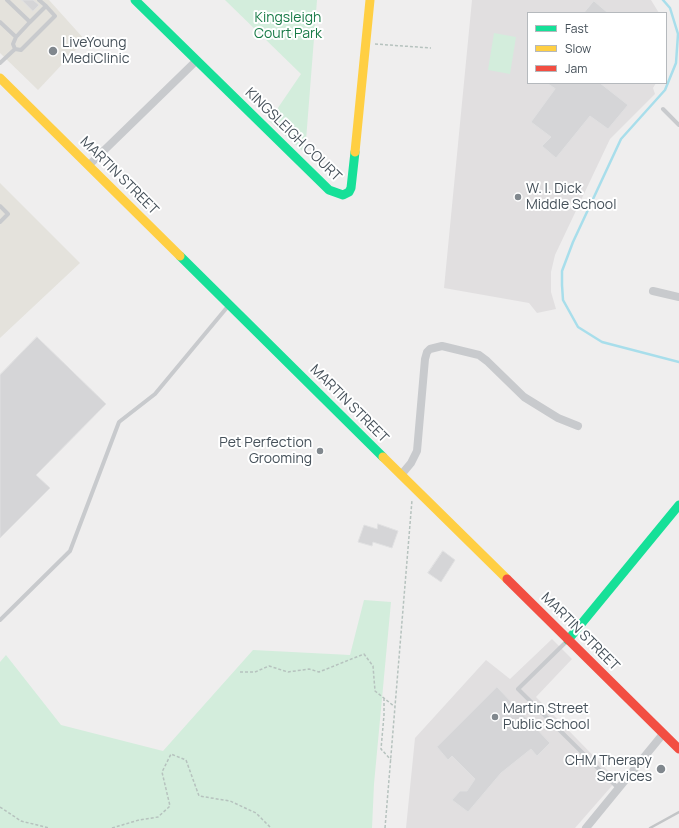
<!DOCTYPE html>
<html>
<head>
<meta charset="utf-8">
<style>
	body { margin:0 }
	#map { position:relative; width:679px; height:828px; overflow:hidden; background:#efeeee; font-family:Manrope,sans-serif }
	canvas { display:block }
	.legend { position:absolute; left:527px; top:12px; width:140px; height:72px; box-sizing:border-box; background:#fff; border:1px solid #b5b9bd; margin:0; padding:5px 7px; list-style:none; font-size:12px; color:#46515a }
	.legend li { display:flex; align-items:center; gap:8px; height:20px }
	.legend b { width:20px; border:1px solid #b5b9bd }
</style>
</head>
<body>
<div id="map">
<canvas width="679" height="828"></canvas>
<ul class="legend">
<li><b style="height:5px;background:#16e098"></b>Fast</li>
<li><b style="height:5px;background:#ffcf43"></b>Slow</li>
<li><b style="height:5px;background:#f24e42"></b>Jam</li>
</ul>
</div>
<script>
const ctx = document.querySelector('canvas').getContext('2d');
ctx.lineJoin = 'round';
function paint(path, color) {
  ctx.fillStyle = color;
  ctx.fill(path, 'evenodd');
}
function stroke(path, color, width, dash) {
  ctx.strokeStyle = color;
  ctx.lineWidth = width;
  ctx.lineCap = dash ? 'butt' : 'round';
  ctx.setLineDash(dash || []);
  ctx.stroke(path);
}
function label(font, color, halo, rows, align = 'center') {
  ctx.font = font + ' Manrope,sans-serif';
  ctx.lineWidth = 4;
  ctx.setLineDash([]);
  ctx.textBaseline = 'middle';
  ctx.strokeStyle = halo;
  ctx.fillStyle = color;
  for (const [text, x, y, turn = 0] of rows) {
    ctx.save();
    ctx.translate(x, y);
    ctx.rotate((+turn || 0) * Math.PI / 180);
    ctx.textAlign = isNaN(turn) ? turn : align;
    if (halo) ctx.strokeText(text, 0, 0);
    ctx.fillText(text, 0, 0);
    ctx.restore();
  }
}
paint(new Path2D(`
	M0,0H49L85,40L38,90L0,53Z
	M0,183L80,263L0,338Z`), '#e4e2dc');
paint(new Path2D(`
	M472,0H651L659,13H528V83H656L653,88L655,94L610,139L555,255L551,272V292L556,309L537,313L529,303L444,288Z
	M552,639L572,659L536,697L617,780L575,828H406L415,738L486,660L510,679Z`), '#e1dfe0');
paint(new Path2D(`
	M225,0H317L305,153L269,121L301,74Z
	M494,33L516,37L510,74L488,70Z
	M364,600L391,602L374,784L372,828H0V662L6,655L61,725L163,751L253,650L350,655Z`), '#d3eddc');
stroke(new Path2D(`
	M663,0L670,8L678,34L676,63L665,90L621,139L573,242L562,271V285L563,300L578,327L602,342L679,362`), '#a8deeb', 2.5);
const building = new Path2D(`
	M22,0H33L39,5L33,11Z
	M594,1L608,13H584Z
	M547,83H600L628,105L608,129L590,116L556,158L542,146L551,137L531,122L555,89Z
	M37,337L106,404L36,475L50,488L0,538V375Z
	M378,524L398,531L392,548L373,542L372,546L358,542L364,525L377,529Z
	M443,551L455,560L441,582L428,573Z
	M497,687L550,743L537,756L531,749L501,773L468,812L452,800L460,791H467L475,779L452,756L448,760L437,747Z`);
paint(building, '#d5d5d7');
stroke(building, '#e0e0e1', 1);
stroke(new Path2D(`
	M375,44L431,48
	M240,672H255L269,666L288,672L309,669L319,672L364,654L373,666L375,691L395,707
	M384,698V715L381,749L391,760
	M0,807L21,821L49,828
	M112,828L139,820L158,817L170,806L162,772L171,754L186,760L199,796L230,801L256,813L271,828
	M385,828L412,500`), '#b6c2be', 1.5, [3, 2]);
stroke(new Path2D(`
	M0,22L16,37L30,22L7,0
	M30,22L46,6L39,0
	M15,49L13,44L16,37
	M0,63L15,49L21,50L55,16L46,6
	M663,109L679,125
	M0,206L8,214L0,222
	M0,620L70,551L119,422L155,394L229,305
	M567,641L518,689L618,788`), '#c8cacd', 4);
stroke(new Path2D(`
	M89,165L196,61
	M653,291L679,297
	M401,475L411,463L417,451L425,359L427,352L430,349L442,346L479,355L487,361L524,397L558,418L578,426
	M586,828L663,734`), '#c8cacd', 8);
stroke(new Path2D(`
	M135,0L329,190L343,195L349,192L351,188L355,152
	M180,256L383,457
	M568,640L679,505`), '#16e098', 9);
stroke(new Path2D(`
	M0,78L180,256
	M355,152L370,0
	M383,457L507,579`), '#ffcf43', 9);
stroke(new Path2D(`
	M507,579L679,749`), '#f24e42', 9);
stroke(new Path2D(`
	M650,828L679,812`), '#c3c5c7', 2.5);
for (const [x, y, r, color] of [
	[53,51,5,"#81888e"],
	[518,197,4,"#81888e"],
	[320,451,4,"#81888e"],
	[495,717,4,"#81888e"],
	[661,769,5,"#81888e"]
]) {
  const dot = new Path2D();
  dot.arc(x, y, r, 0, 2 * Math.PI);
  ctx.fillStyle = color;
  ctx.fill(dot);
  stroke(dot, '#fff', 1.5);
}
label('14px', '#187a47', '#fff', [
	["Kingsleigh",288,18],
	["Court Park",288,34]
]);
label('14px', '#46515a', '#fff', [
	["LiveYoung",62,43],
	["MediClinic",62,59],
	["W. I. Dick",526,189],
	["Middle School",526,205],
	["Pet Perfection",312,443,"right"],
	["Grooming",312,459,"right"],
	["Martin Street",503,709],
	["Public School",503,725],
	["CHM Therapy",652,761,"right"],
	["Services",652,777,"right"]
], 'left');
label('14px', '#46515a', '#fff', [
	["KINGSLEIGH COURT",293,135,44],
	["MARTIN STREET",119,176,45],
	["MARTIN STREET",349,404,45],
	["MARTIN STREET",580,632,45]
]);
</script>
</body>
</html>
